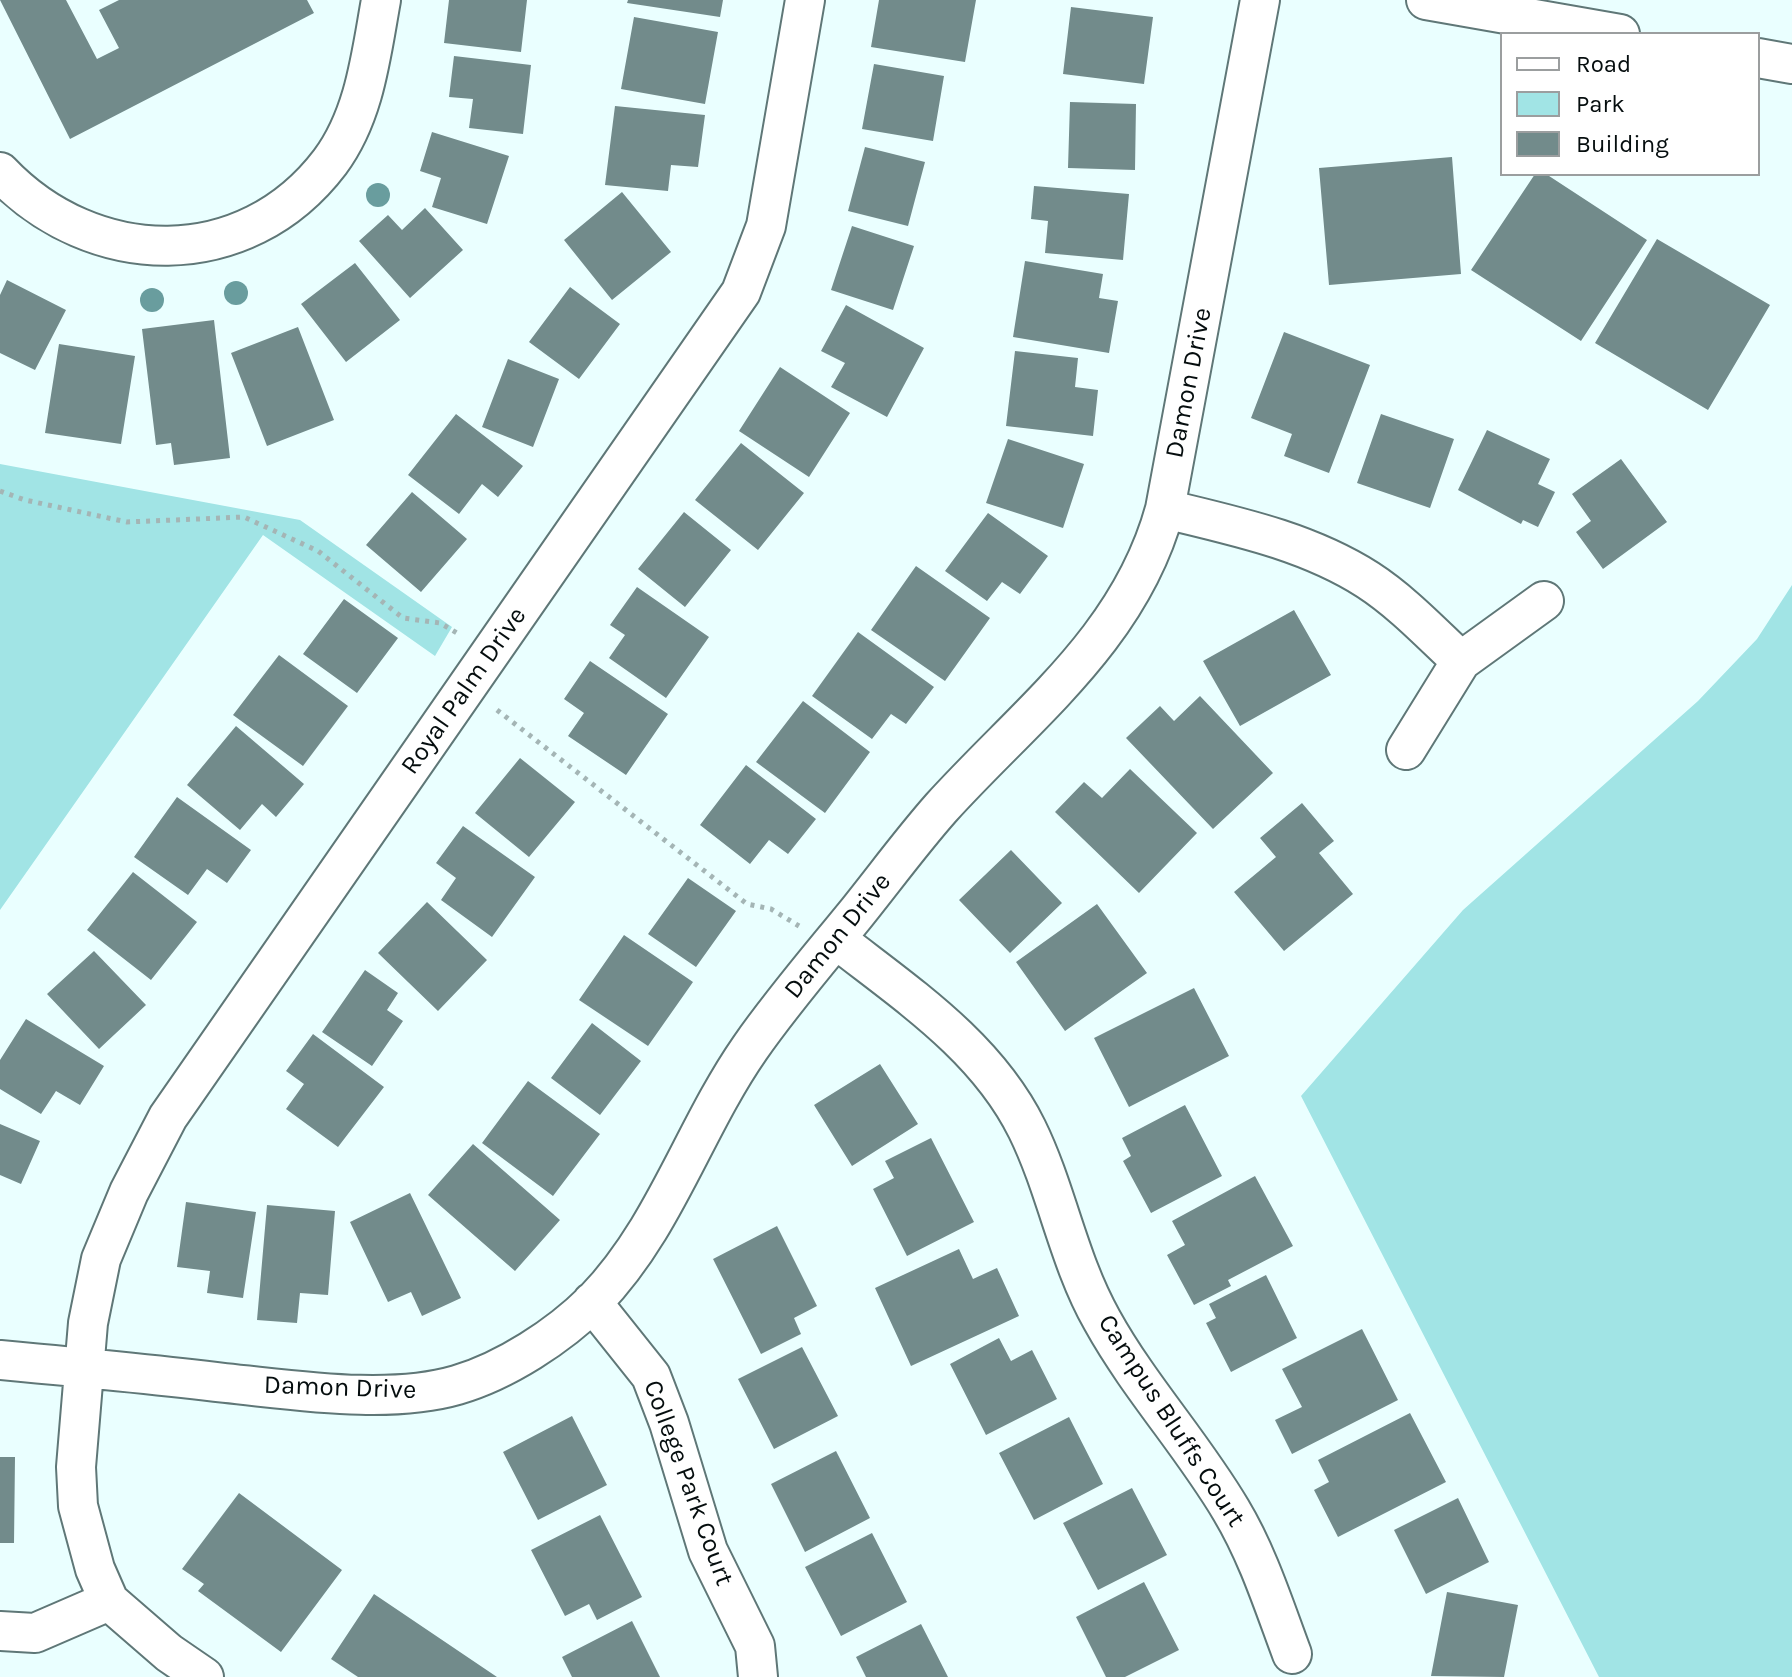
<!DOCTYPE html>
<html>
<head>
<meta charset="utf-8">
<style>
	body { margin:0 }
	#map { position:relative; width:1792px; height:1677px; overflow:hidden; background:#eaffff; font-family:Karla,sans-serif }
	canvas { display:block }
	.legend { position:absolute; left:1500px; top:32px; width:260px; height:144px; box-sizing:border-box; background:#fff; border:2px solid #9b9e9f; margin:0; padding:10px 14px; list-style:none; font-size:24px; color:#050d0e }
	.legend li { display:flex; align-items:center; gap:16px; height:40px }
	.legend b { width:40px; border:2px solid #9b9e9f }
</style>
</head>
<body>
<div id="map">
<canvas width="1792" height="1677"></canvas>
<ul class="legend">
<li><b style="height:10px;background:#fff"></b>Road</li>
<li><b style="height:22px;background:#a1e4e5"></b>Park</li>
<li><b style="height:22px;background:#728b8b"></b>Building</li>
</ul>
</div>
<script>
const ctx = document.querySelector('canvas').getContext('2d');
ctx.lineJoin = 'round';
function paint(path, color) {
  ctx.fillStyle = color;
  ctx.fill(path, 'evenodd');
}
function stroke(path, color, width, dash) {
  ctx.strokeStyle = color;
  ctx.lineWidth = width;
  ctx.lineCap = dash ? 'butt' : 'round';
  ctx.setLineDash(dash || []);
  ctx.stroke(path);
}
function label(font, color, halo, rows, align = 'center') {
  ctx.font = font + ' Karla,sans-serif';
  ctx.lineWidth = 6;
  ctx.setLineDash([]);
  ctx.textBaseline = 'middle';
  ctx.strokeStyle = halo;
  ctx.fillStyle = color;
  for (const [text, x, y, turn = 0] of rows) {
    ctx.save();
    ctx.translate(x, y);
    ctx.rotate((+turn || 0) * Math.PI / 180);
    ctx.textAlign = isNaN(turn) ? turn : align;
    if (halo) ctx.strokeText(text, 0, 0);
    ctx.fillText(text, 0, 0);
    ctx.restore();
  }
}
paint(new Path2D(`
	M0,464L300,520L452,627L435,656L263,535L0,910Z
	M1792,585V1677H1599L1301,1096L1463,910L1698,701L1757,639Z`), '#a1e4e5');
paint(new Path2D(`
	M0,0H66L97,59L119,48L99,10L119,0H307L314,13L70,139Z
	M449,0H527L521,52L444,43Z
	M628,0H723L720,17L627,3Z
	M879,0H976L965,62L871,47Z
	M1071,7L1153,17L1144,84L1063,74Z
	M634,17L718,32L705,104L621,89Z
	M454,56L531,65L523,134L469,128L473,99L449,97Z
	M874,64L944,76L933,141L862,129Z
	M1070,102L1136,104L1135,170L1068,168Z
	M615,106L705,115L698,167L671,165L668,191L605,185Z
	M432,132L509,156L487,224L432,207L441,178L420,171Z
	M865,147L925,162L908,226L848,211Z
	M1452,157L1461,274L1329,285L1319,168Z
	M1535,174H1546L1647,240L1581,341L1471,270Z
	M1034,186L1129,194L1123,260L1045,253L1048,221L1031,219Z
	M622,192L671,252L612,300L564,240Z
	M425,208L463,250L410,298L359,241L388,215L402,230Z
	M852,226L914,246L893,310L831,290Z
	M1657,239L1770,305L1708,410L1595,343Z
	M1025,261L1103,274L1099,298L1118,301L1109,353L1013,337Z
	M355,263L400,320L346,362L301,304Z
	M7,280L66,310L35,370L0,353V295Z
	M570,287L620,324L579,379L529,342Z
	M846,305L924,348L887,417L831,387L845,363L821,351Z
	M214,320L230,458L174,465L171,443L156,445L142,329Z
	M298,327L334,420L267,446L231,353Z
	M1284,332L1370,365L1329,473L1284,456L1292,434L1251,418Z
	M59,344L135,356L121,444L45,433Z
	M1015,351L1078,358L1075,387L1098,390L1093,436L1006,426Z
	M508,359L559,379L533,447L482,427Z
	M780,367L850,413L809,477L739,431Z
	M456,414L523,466L498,497L482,484L459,514L408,475Z
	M1381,414L1454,439L1430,508L1357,483Z
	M1487,430L1550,459L1538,484L1555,492L1538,527L1523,520L1521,524L1458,490Z
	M1008,439L1084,464L1063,528L986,503Z
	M741,443L804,493L758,550L695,500Z
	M1621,459L1667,522L1603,569L1576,532L1591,521L1572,494Z
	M412,492L467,539L421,592L366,545Z
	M684,512L731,550L685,607L638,569Z
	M988,513L1048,556L1020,594L1002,582L987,601L945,571Z
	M916,566L990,618L945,681L871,630Z
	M637,587L709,637L666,698L609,658L625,635L610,625Z
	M344,599L398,638L357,693L303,654Z
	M1294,610L1331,675L1240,726L1203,661Z
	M858,632L934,687L906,724L891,714L872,739L812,696Z
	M279,655L348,706L303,766L233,715Z
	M590,661L668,714L626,775L568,736L584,713L564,699Z
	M1200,696L1273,773L1213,829L1126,738L1160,706L1174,721Z
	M803,701L870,752L825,813L756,762Z
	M236,726L304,784L276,817L262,804L240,830L187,785Z
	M520,758L575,802L529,857L475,813Z
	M746,765L816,819L788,854L769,840L750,864L700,825Z
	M1130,769L1197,833L1139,893L1055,812L1084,782L1102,798Z
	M177,797L251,850L227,883L207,869L188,895L134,857Z
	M1302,803L1334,841L1319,853L1353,894L1284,951L1234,892L1276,857L1260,838Z
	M463,826L535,877L492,937L441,900L456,878L436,863Z
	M1011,850L1062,903L1010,953L959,900Z
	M133,872L197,922L151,980L87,930Z
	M688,878L736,911L696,967L648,934Z
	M427,902L487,960L438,1011L378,953Z
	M1097,904L1147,973L1065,1031L1016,962Z
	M624,935L693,982L648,1046L579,1000Z
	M94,951L146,1005L99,1049L47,994Z
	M365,970L398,993L387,1010L403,1021L372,1066L322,1032Z
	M1194,988L1229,1056L1129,1107L1094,1038Z
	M26,1019L104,1066L80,1105L56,1091L41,1114L0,1089V1060Z
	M592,1023L641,1061L600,1115L551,1078Z
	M313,1034L384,1087L338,1147L286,1109L304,1084L286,1071Z
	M880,1064L918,1124L852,1166L814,1105Z
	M528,1081L600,1134L553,1196L482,1143Z
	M1185,1105L1222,1176L1151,1213L1123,1161L1131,1156L1122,1138Z
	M0,1124L40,1141L21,1184L0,1175Z
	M931,1138L974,1222L907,1256L873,1189L894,1178L885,1161Z
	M473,1144L560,1220L515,1271L428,1195Z
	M1255,1176L1293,1246L1228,1280L1231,1286L1194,1305L1167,1255L1185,1245L1172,1221Z
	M410,1193L461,1298L422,1316L411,1292L388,1302L350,1222Z
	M186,1202L256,1212L243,1298L207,1293L210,1271L177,1267Z
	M267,1205L335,1211L328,1295L300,1293L297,1323L257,1320Z
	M777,1226L817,1306L794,1318L801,1334L761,1354L713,1259Z
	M959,1249L973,1279L997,1268L1019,1316L911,1366L875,1288Z
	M1266,1275L1297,1338L1231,1372L1206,1323L1216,1318L1209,1304Z
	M1362,1329L1398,1400L1292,1454L1275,1420L1302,1407L1282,1369Z
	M999,1338L1011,1361L1032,1350L1057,1399L986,1435L950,1364Z
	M802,1347L838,1416L774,1449L738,1379Z
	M1410,1413L1446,1482L1338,1537L1314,1490L1329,1482L1318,1460Z
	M572,1416L607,1485L538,1520L503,1452Z
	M1069,1417L1103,1484L1034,1520L999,1453Z
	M836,1451L870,1518L805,1552L771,1484Z
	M0,1457H15L14,1543H0Z
	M1132,1488L1167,1555L1098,1590L1063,1523Z
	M239,1493L342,1570L281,1652L198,1591L204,1584L182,1569Z
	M1458,1498L1489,1562L1426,1594L1394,1530Z
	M600,1515L642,1597L597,1620L589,1604L565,1616L531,1550Z
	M872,1533L907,1602L841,1636L805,1567Z
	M1144,1582L1179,1650L1125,1677H1106L1076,1617Z
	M1447,1592L1518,1605L1504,1677L1431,1676Z
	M374,1594L497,1677H358L331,1659Z
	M632,1621L660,1677H572L562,1657Z
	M921,1624L948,1677H866L856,1657Z`), '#728b8b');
const minor = new Path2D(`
	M1426,0L1620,34
	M1758,58L1792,64
	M0,172C93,270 245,274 330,162C365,115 371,55 381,0
	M1165,509C1235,526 1307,541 1368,580C1402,602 1432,634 1461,661
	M1406,750L1461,661L1544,601
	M836,939C906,994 986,1046 1027,1129C1057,1190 1068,1260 1102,1320C1139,1387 1192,1444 1231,1510C1258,1555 1274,1606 1292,1654
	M592,1302L651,1376L669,1423L708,1551L755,1646L758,1677
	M0,1360C75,1367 150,1374 225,1383C296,1390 388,1405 457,1385C505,1371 559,1336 594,1301C665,1228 693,1130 750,1048C782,1002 820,958 855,915C884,879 911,842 941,808C1027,713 1130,638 1165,509L1260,0
	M0,1631L35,1633L109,1601
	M204,1677L169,1653L109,1601L95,1569L78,1506L76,1467L88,1323L101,1259L129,1192L168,1117L741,292L766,226L805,0`);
stroke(minor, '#5f7777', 42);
stroke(new Path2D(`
	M0,491L25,500L127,522L244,517L318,551L403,618L440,623L457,633
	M497,710L747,904L771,909L799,926`), '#a4b5b5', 5, [4, 6]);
stroke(minor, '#fff', 38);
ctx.fillStyle = '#699d9e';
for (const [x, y] of [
	[378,195],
	[236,293],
	[152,300]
]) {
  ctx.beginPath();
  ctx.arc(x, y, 12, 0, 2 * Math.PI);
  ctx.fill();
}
label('26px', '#050d0e', '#fff', [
	["Damon Drive",1189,383,-79],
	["Royal Palm Drive",464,691,-55],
	["Damon Drive",838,936,-51],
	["Damon Drive",340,1388,2],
	["Campus Bluffs Court",1171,1421,57],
	["College Park Court",688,1483,70]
]);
</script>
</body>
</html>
